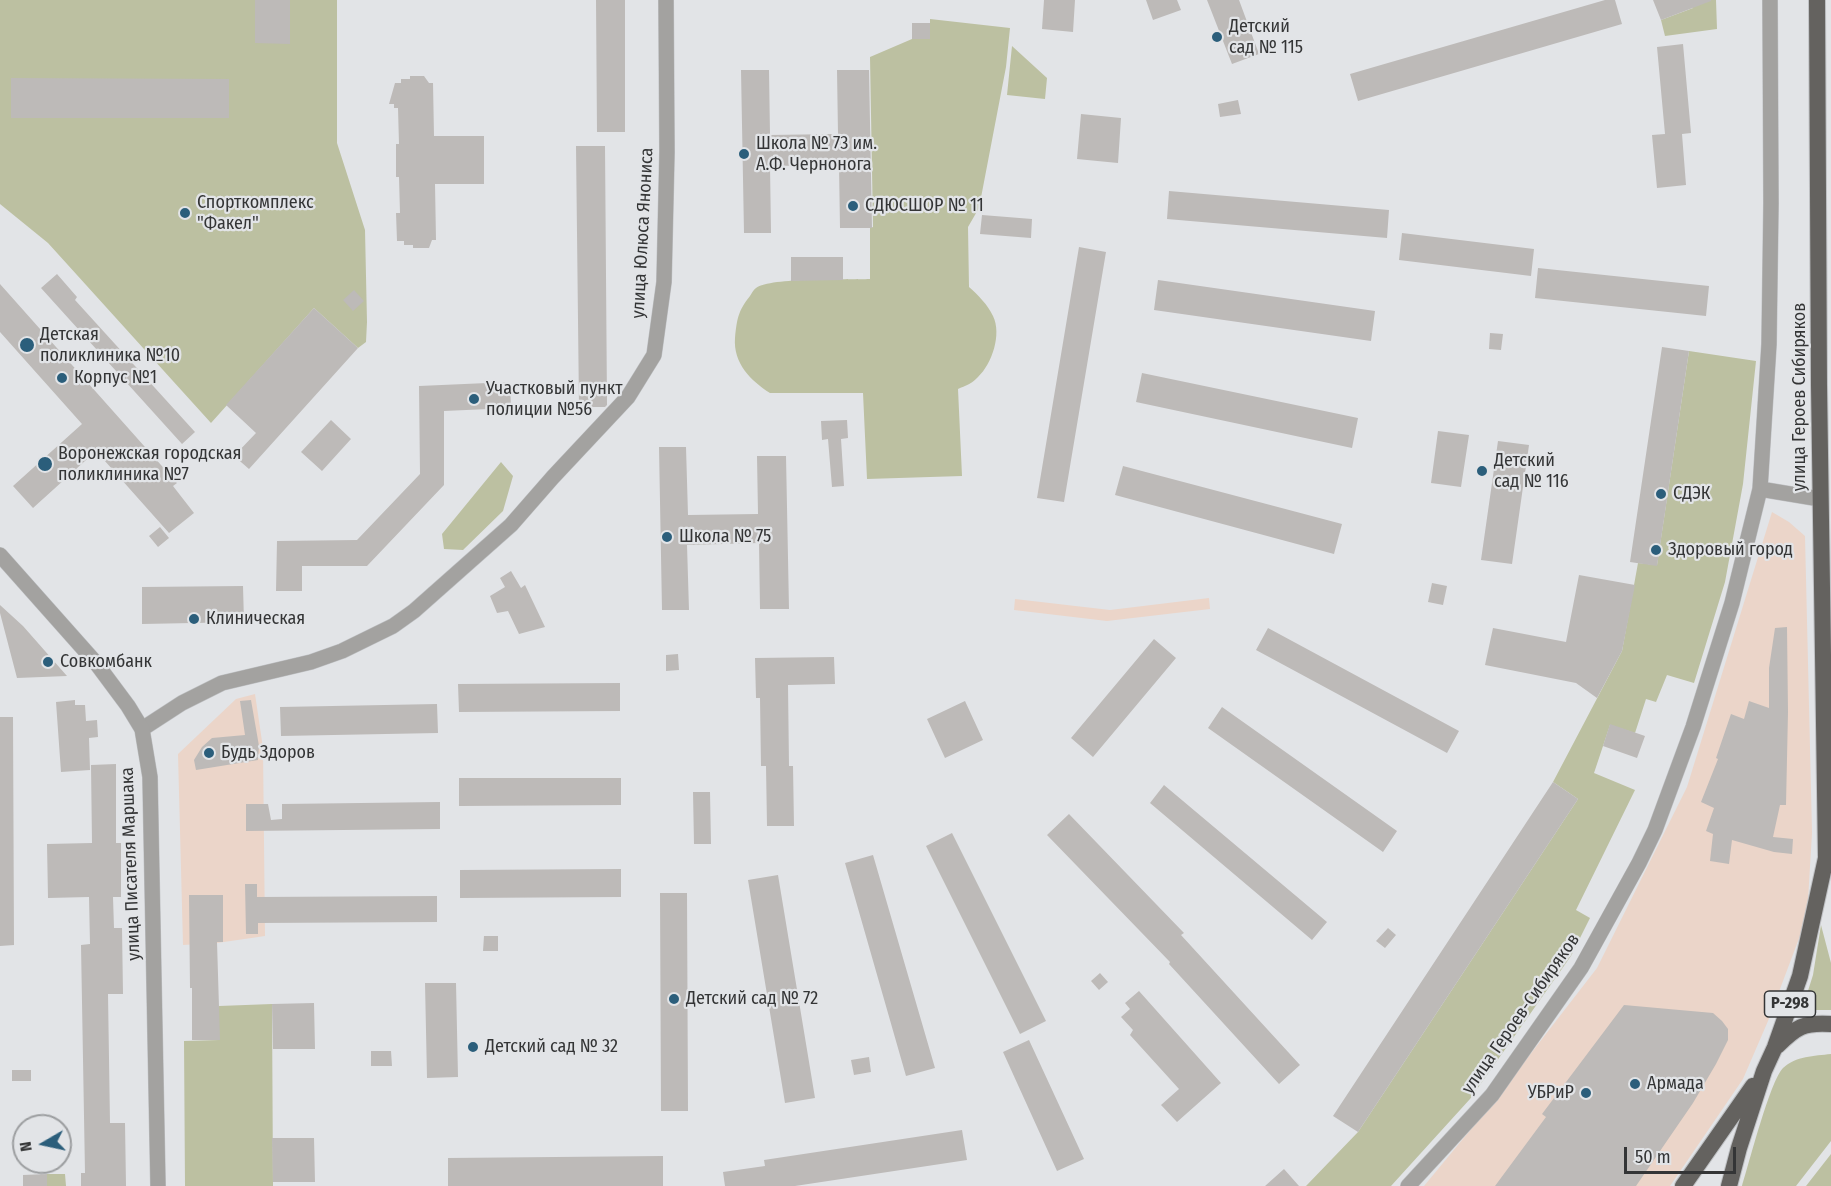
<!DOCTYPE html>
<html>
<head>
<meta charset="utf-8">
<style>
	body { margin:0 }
	#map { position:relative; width:1831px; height:1186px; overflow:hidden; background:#e2e4e7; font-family:"Fira Sans Condensed",sans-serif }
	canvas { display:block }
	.north { position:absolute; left:12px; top:1114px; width:60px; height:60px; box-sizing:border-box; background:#e2e4e7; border:2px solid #9c9ea0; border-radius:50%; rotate:261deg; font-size:16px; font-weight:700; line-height:24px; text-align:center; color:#343536 }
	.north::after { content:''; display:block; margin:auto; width:21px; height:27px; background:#2b5e7b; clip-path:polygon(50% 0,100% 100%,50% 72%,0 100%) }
	.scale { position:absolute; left:1624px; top:1147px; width:112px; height:27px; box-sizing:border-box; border:3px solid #343536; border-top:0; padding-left:8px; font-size:18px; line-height:21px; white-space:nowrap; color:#343536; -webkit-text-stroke:4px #e2e4e7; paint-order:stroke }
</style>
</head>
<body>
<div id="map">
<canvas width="1831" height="1186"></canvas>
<div class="north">N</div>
<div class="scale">50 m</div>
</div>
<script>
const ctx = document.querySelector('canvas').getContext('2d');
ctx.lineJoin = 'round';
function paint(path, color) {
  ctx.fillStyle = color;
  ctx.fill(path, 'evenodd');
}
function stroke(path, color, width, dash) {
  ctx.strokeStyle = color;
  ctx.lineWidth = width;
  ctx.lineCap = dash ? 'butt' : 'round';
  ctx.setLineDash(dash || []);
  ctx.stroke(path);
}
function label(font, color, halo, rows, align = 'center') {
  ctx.font = font + ' "Fira Sans Condensed",sans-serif';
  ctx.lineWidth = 4.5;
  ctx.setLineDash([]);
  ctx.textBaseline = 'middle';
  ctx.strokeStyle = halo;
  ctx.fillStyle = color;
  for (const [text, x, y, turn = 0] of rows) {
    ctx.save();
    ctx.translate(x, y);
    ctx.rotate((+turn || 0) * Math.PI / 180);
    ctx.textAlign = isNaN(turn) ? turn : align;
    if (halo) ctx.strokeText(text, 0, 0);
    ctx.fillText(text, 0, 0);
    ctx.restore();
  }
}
paint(new Path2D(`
	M1772,512L1789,522L1805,536L1812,833L1807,917L1768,1021L1743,1079L1670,1186H1424L1491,1105L1597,968L1687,787Z
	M1209,598L1210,609L1107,621L1014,610L1015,599L1110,610Z
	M255,694L263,748L265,936L217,943L183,945L178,754L236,699Z`), '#ebd5c9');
paint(new Path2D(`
	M0,0H337V143L365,230L367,322L366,342L358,348L314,308L211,423L48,243L0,204Z
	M1690,0H1716L1717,29L1665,36L1661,20L1693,8Z
	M930,19L1010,28L1006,67L979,208L968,227L969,287C978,295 988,305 993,316C1002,334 992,364 978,377C973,383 965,386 958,389L962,476L867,479L863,393H770C751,381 733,363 735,338C737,319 738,311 750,296C752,293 753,290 756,288C771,277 848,280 870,279V228L873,227L870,57L912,39H930Z
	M1012,46L1047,78L1045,99L1007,95Z
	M1689,351L1756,361L1743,484L1725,582L1694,683L1667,675L1656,702L1646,699L1635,733L1610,725L1594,773L1635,790L1576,910L1590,918L1571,956L1470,1099L1391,1186H1306L1358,1132L1578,799L1553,782L1622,651L1638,563L1657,565Z
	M501,462L513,476L503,511L463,550L444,549L442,534Z
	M1821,925L1831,963V1010H1815L1801,1013L1813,975Z
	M272,1004L273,1186H185L184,1041L219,1040V1006Z
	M1831,1054V1141L1796,1186H1742C1749,1164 1770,1081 1783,1068C1796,1056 1814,1056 1831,1054Z
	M1831,1154V1186H1806Z
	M47,1174H65L66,1186H47Z`), '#bcc0a1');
paint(new Path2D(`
	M255,0H290V44L255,43Z
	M596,0H625V132H597Z
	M1044,0H1075L1073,32L1042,29Z
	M1146,0H1177L1181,10L1153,20Z
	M1207,0H1239L1259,54L1232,64Z
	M1605,0H1615L1622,24L1358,101L1350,74Z
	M1653,0H1711V1L1661,20Z
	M912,23H930V39H912Z
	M1683,44L1691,133L1682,134L1686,185L1657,188L1652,135L1665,134L1657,47Z
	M741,70H769L770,135L838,134L837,70H869L872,228H840L839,165L770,166L771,233H744Z
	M410,76H424L429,83H433L434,136H484V184H435L436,240H432L429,248H413V245H404V241H397L396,213H400L399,177H396V144H399L398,108H394V104H389L395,83H401V79H410Z
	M11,78L229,79V118H11Z
	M1238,100L1241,114L1220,117L1218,104Z
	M1081,114L1121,118L1118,163L1077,159Z
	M576,146H605L607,405L605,407H579Z
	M1169,191L1389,210L1387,238L1167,219Z
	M982,215L1032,219L1031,238L980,234Z
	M1402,233L1534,249L1531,276L1399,260Z
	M1079,247L1106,252L1064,502L1037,498Z
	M791,257H843V280L791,281Z
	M1538,268L1709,286L1706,316L1535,298Z
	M57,274L77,297L75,300L195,432L182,444L41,288Z
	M1158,280L1375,311L1371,341L1154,310Z
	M0,284L177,483L173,486L194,513L169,533L96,451L33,508L13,486L82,424L0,332Z
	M354,290L364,301L353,311L343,300Z
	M314,308L358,348L249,469L234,456L256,433L226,405Z
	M1490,333L1503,334L1501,350L1489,349Z
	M1662,347L1689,351L1657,566L1630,562Z
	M1142,373L1358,418L1352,448L1136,402Z
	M510,382L511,408L444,411V485L367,566H302V591H276L277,541L357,540L420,474L419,386Z
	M331,420L351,439L322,471L301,452Z
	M847,420L848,438L841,439L844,486L832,487L828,439L822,440L821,421Z
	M1438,431L1469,435L1461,487L1431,483Z
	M1498,441L1529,445L1512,564L1481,560Z
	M659,447H686L688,515L758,514L757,456H786L789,609H760L759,543L687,545L689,610H662Z
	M1123,466L1342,524L1334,554L1115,495Z
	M160,527L169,538L158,547L149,536Z
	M511,571L521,588L525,585L545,627L519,634L508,611L497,613L490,596L505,587L500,578Z
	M1579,575L1635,585L1622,651L1597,698L1576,683L1485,665L1493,628L1566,642Z
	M1432,583L1447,586L1443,605L1428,602Z
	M243,586L244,622L142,624V587Z
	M0,605L23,626L67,676L17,678L0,613Z
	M1787,627L1788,712L1786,805H1780L1773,837L1793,839L1792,854L1774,852L1732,840L1729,864L1710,861L1713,834L1706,831L1714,808L1701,802L1718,759L1716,758L1731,714L1744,719L1749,701L1769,708V668L1775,628Z
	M1268,628L1459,731L1447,753L1256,650Z
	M1154,639L1176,658L1093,757L1071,738Z
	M678,654L679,670L666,671V655Z
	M834,657L835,684L788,685L789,766H793L794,826H767L766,766H761L760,698H756L755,658Z
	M620,683V711L459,712L458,684Z
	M75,700V705H85L86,721L97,720L98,737L89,738L90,770L61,772L56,702Z
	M251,700L259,746L258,760L196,770L194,760L202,747L212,738L245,735L240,701Z
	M965,701L983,740L945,758L927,719Z
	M437,704L438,733L281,736L280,707Z
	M1222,707L1397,831L1383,852L1208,728Z
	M0,717H13L14,945L0,946Z
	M1610,724L1645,736L1637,758L1603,746Z
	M116,764V843H121V897H113L114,928H122L123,994H108L110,1123H125L126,1186H81V1173H85L81,945L90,944L89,897L48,898L47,844L92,843L91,765Z
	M459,778H621V805L459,806Z
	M1553,782L1578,799L1358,1132L1333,1116Z
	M1164,785L1327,922L1312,940L1150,803Z
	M693,792H710L711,844H694Z
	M440,802V829L246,831V804H268L271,820L282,819V804Z
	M1069,814L1184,933L1181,935L1300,1065L1279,1084L1169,964L1170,962L1047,835Z
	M952,833L1046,1021L1020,1034L926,846Z
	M873,855L935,1068L906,1076L845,863Z
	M621,869V897L460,898V870Z
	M778,875L815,1098L785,1103L748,880Z
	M245,884H257V897L437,896V922L258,923V934H246Z
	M660,893H687L688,1111H661Z
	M189,895H223V942H217L220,1040H192V988H190Z
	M1388,928L1396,935L1385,948L1376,941Z
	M484,936H498V951H483Z
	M1100,973L1108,982L1099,990L1091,981Z
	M425,983H456L458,1077L427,1078Z
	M1139,991L1221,1083L1177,1122L1161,1105L1179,1089L1130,1035L1133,1030L1121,1017L1130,1009L1125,1003Z
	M314,1003L315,1049H273L272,1004Z
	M1624,1005L1713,1013L1722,1021L1728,1029V1040L1716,1064L1693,1103L1636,1186H1495L1546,1117L1542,1114Z
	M1029,1040L1084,1159L1057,1171L1003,1052Z
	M371,1051H391L392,1066H371Z
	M869,1057L871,1072L854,1075L851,1060Z
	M12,1070H31V1081H12Z
	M962,1130L967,1160L795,1186H725L723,1172L765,1166L764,1160Z
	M272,1138H314L315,1182H273Z
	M663,1156V1186H448V1158Z
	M1284,1169L1299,1186H1265Z
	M47,1174V1186H23V1175Z`), '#bdbab8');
const minor = new Path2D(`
	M142,729L182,703L222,683L311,662L342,651L393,626L414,611L511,525L553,477L628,397L654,355L664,282L667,152L666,0`);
const tertiary = new Path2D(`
	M1760,489L1820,499
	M0,555L96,663L128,706L142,729L150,777L158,1186
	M1408,1186L1492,1095L1581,968L1639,863L1655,830L1693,727L1732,603L1760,489L1769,344L1771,203L1770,0`);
const trunk = new Path2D(`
	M1777,1046C1796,1027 1804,1022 1831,1024
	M1683,1186L1753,1086
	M1729,1186L1739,1148L1764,1071L1775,1047L1800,976L1826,858L1819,385L1817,0`);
stroke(minor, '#bfc1c4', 16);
stroke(tertiary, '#bfc1c4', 16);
stroke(trunk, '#bfc1c4', 18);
stroke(minor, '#a3a2a0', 15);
stroke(tertiary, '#a3a2a0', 15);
stroke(trunk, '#64625f', 16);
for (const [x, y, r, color] of [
	[1217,37,6,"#2b5e7b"],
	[744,154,6,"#2b5e7b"],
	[853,206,6,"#2b5e7b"],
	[185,213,6,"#2b5e7b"],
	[27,345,8,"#2b5e7b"],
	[62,378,6,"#2b5e7b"],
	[474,399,6,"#2b5e7b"],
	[45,464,8,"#2b5e7b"],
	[1482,471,6,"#2b5e7b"],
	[1661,494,6,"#2b5e7b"],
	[667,537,6,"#2b5e7b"],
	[1656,550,6,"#2b5e7b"],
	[194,619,6,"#2b5e7b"],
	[48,662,6,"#2b5e7b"],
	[209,753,6,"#2b5e7b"],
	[674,999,6,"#2b5e7b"],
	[473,1047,6,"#2b5e7b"],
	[1635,1084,6,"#2b5e7b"],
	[1586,1093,6,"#2b5e7b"]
]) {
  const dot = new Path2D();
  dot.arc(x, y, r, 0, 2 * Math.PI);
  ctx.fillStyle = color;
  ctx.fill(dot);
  stroke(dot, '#e2e4e7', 2);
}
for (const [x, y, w] of [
	[1790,1004,51]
]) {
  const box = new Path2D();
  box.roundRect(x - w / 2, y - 13, w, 26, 4.5);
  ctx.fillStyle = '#e2e4e7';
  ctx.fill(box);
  stroke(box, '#343536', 1.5);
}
label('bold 16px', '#343536', null, [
	["Р-298",1790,1004]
]);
label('18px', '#343536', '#e2e4e7', [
	["Детский",1229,27],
	["сад № 115",1229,48],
	["Школа № 73 им.",756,144],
	["А.Ф. Чернонога",756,165],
	["Спорткомплекс",197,203],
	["\"Факел\"",197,224],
	["СДЮСШОР № 11",865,206],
	["Детская",40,335],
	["поликлиника №10",40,356],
	["Корпус №1",74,378],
	["Участковый пункт",486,389],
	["полиции №56",486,410],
	["Воронежская городская",58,454],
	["поликлиника №7",58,475],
	["Детский",1494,461],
	["сад № 116",1494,482],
	["СДЭК",1673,494],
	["Школа № 75",679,537],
	["Здоровый город",1668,550],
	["Клиническая",206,619],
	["Совкомбанк",60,662],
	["Будь Здоров",221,753],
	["Детский сад № 72",686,999],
	["Детский сад № 32",485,1047],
	["Армада",1647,1084],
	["УБРиР",1574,1093,"right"]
], 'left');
label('18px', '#343536', '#e2e4e7', [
	["улица Юлюса Янониса",643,233,-87],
	["улица Героев Сибиряков",1800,397,-90],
	["улица Писателя Маршака",131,864,-92],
	["улица Героев-Сибиряков",1521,1014,-55]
]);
</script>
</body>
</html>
